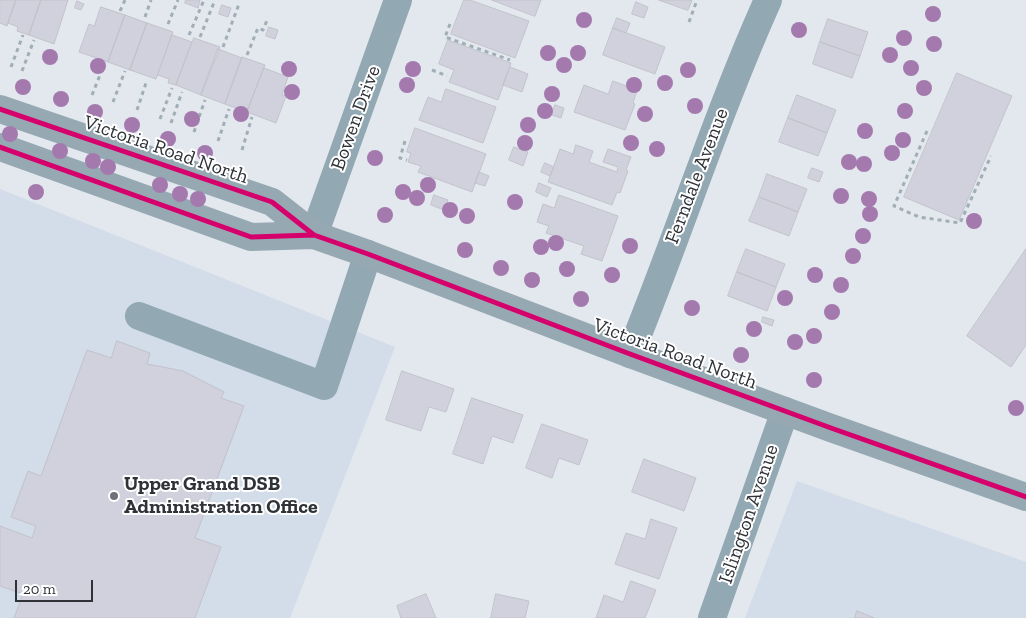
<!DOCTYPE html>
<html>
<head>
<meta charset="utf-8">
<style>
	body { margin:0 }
	#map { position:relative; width:1026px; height:618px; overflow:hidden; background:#e3e7ee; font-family:"Zilla Slab",serif }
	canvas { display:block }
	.scale { position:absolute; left:15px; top:580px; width:78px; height:22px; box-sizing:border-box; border:2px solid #2f3237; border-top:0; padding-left:6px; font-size:15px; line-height:18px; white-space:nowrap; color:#2f3237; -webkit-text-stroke:4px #fff; paint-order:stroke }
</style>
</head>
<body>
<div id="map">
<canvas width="1026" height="618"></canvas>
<div class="scale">20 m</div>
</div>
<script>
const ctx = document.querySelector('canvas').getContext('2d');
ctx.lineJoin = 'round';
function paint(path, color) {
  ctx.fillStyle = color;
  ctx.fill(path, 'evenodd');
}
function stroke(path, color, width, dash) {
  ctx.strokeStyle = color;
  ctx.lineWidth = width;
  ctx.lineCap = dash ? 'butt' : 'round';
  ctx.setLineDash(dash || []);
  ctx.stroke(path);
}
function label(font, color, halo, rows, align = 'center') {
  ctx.font = font + ' "Zilla Slab",serif';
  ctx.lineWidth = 4;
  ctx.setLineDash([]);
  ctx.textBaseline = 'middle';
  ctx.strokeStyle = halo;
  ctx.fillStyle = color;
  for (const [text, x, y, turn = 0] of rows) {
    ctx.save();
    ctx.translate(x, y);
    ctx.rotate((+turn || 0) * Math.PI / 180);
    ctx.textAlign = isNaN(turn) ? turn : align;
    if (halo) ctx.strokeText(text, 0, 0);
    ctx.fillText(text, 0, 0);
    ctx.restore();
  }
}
paint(new Path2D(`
	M0,189L395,347L290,618H0Z
	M797,481L1026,562V618H745Z`), '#d3dce9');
const building = new Path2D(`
	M0,0H16L7,26L0,23Z
	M16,0H41L29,35L17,31L18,27L8,23Z
	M41,0H68L54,44L29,35Z
	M186,0H200L198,8L185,3Z
	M464,0H470L529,21L515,58L451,34Z
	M492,0H541L535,16Z
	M659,0H692L688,10Z
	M77,1L84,4L81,10L75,8Z
	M636,2L648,7L644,18L632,14Z
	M222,5L231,8L228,17L219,14Z
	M101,7L125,15L108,62L79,52L89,24L94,26Z
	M125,15L147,23L130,70L108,62Z
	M617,18L630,23L626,33L613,28Z
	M828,19L868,32L860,56L820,42Z
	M147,23L173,32L156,79L130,70Z
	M269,27L278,30L275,39L266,36Z
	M613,28L665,47L655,74L603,55Z
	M172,35L192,42L176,85L168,83L169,79L158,75Z
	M194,38L220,47L201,95L176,85Z
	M448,40L511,63L498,100L449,82L454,70L439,64Z
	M820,42L860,56L852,78L813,64Z
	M218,49L242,58L225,104L201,95Z
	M242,57L265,65L247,112L225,104Z
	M510,67L528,74L522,92L503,85Z
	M264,68L288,77L282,95L286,96L276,123L247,112Z
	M957,73L1012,96L959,220L904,197Z
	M613,81L637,90L633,103L635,104L625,130L574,112L584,85L608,94Z
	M446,89L496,107L483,143L419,120L428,97L441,102Z
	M797,95L836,110L827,133L788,118Z
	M555,105L564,108L561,118L552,115Z
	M788,118L827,133L818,156L779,142Z
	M415,128L486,154L472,192L418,172L421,166L408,162L411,153L407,152Z
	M576,145L593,151L589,162L617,172L618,167L603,162L608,149L631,157L626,170L628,171L620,193L617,192L612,205L548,182L560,149L573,154Z
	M514,147L528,152L523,166L509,160Z
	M545,163L554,167L550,176L541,172Z
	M812,168L823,172L819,182L808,178Z
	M479,172L489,176L485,186L475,183Z
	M767,174L807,189L798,212L759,197Z
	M539,183L551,188L547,197L536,192Z
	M434,195L448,200L444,210L431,205Z
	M559,195L618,216L602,261L581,254L584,246L546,233L549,226L537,222L543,204L554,208Z
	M759,197L798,212L789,236L749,221Z
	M746,249L785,264L776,287L737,272Z
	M1026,249V345L1011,367L967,336Z
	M737,272L776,287L767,311L728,296Z
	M763,317L774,320L772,326L762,322Z
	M117,341L150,353L147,364L183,371L224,392L221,398L244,406L195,538L221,547L195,618H14L23,594L0,586V526L32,538L36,526L11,517L28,471L41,476L87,350L111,358Z
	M402,371L454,389L446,412L429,407L421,431L386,420Z
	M472,398L523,415L513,443L492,436L483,464L453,454Z
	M542,424L588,440L579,465L559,458L552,478L526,468Z
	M644,459L696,478L684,511L632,492Z
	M651,519L677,528L659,579L615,564L626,533L645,539Z
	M631,581L656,590L645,618H596L604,595L623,602Z
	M426,594L436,618H401L397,606Z
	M496,594L529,601L525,618H491Z
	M857,611L872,617L874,618H855Z`);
paint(building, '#d1d1de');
stroke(building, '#c1c3c9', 1);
stroke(new Path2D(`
	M120,11L125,0
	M145,17L151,0
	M689,22L697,0
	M168,24L178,0
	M450,24L445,37L510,60
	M189,35L204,0
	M200,37L215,0
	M223,47L239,4
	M247,55L258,28L263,30L268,18
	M11,67L23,35
	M432,70L447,76
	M22,71L34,40
	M92,95L104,65
	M113,102L125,71
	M137,110L147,80
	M160,119L172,88
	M171,123L182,92
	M927,131L894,206L919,217L960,223L991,156
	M194,132L205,100
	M218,141L229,109
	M405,141L400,158L407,160
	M242,150L252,117`), '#a0aeb6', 3, [4, 4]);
stroke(new Path2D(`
	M314,235L398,0
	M139,316L324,386L368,254
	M630,354C678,237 716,116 768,0
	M712,618L785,411`), '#92a8b2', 28);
stroke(new Path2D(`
	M0,109L272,202L314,235L368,254L630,354L831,428L1026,497
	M0,147L251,237L314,235`), '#96a9b2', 28);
stroke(new Path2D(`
	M0,109L272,202L314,235L368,254L630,354L831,428L1026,497
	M0,147L251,237L314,235`), '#d6006c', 5);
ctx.fillStyle = '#a379ae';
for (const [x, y] of [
	[933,14],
	[584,20],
	[799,30],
	[904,38],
	[934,44],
	[548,53],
	[578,53],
	[890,55],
	[50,57],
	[564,65],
	[98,66],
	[911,68],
	[289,69],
	[413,69],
	[688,70],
	[665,83],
	[407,85],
	[634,85],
	[23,87],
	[924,88],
	[292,92],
	[552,94],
	[61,99],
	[695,106],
	[545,111],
	[905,111],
	[95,112],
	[241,114],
	[645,114],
	[192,119],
	[132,125],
	[528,125],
	[865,131],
	[10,134],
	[168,139],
	[903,140],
	[525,143],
	[631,143],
	[657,149],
	[60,151],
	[205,153],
	[892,153],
	[375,158],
	[93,161],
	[849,162],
	[864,164],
	[108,167],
	[160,185],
	[428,185],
	[36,192],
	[403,192],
	[180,194],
	[841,196],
	[417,198],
	[198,199],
	[869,199],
	[515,202],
	[450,210],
	[870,214],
	[385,215],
	[467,216],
	[974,221],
	[863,236],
	[556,243],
	[630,246],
	[541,247],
	[465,250],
	[853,256],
	[501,268],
	[567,269],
	[612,275],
	[815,275],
	[532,280],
	[841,285],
	[785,298],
	[581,299],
	[692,308],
	[832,312],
	[754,329],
	[814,336],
	[795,342],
	[741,355],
	[814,380],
	[1016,408]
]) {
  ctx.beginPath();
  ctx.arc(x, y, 8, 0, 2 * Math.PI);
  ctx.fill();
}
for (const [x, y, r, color] of [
	[114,496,5,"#6e7177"]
]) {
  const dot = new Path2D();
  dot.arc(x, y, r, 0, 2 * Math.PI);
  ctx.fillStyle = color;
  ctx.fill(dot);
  stroke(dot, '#fff', 2);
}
label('20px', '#2f3237', '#fff', [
	["Bowen Drive",356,118,-70],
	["Victoria Road North",166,150,19],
	["Ferndale Avenue",697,176,-69],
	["Victoria Road North",675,354,20],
	["Islington Avenue",749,514,-71]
]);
label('bold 20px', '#2f3237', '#fff', [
	["Upper Grand DSB",124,484],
	["Administration Office",124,507]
], 'left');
</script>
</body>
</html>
